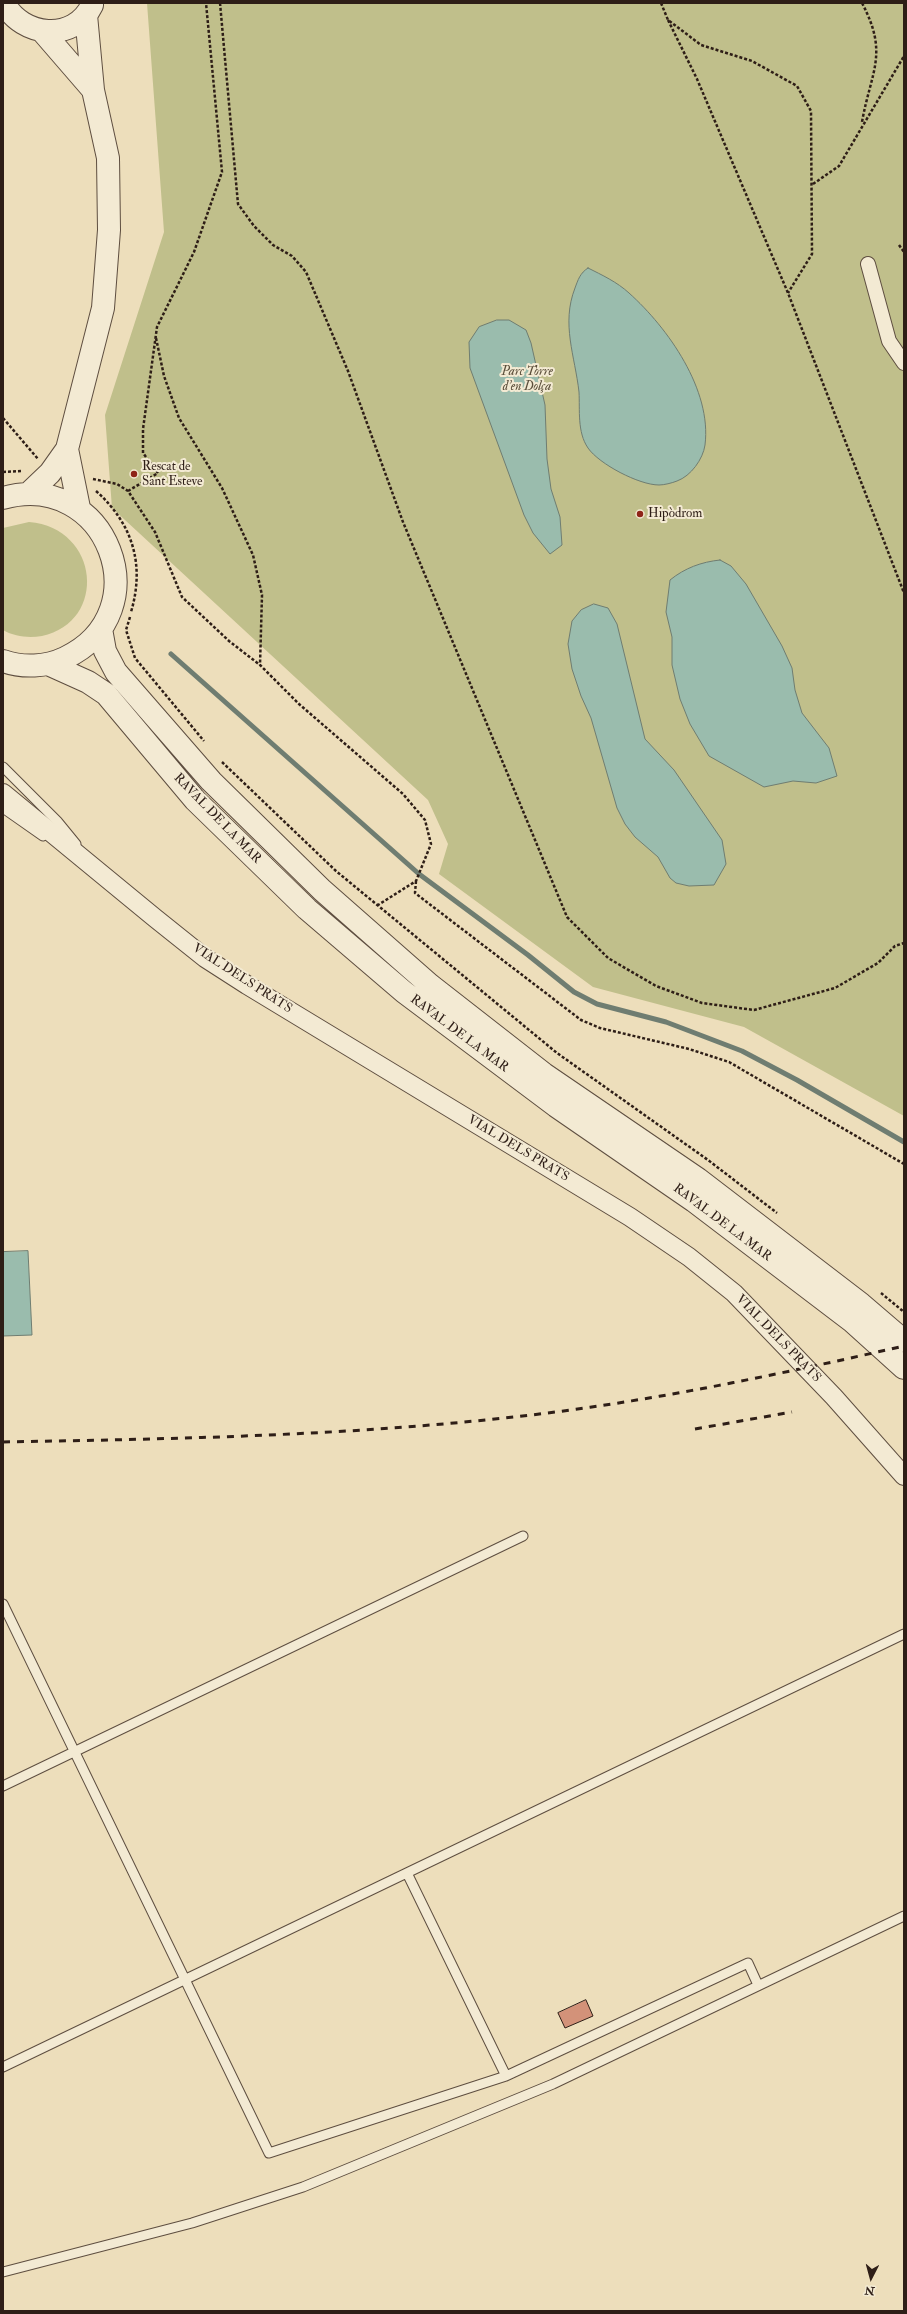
<!DOCTYPE html>
<html>
<head>
<meta charset="utf-8">
<style>
	body { margin:0 }
	#map { position:relative; width:907px; height:2314px; overflow:hidden; background:#eddebb; font-family:"IM FELL Double Pica",serif }
	canvas { display:block }
	.frame { position:absolute; inset:0; border:4px solid #2e1e17; pointer-events:none }
	.north { position:absolute; left:851px; top:2258px; width:40px; height:40px; -webkit-text-stroke:3px #f3ead3; paint-order:stroke; rotate:186deg; font-size:11px; font-weight:700; line-height:16px; text-align:center; color:#2e1e17 }
	.north::after { content:''; display:block; margin:auto; width:14px; height:18px; background:#2e1e17; clip-path:polygon(50% 0,100% 100%,50% 72%,0 100%) }
</style>
</head>
<body>
<div id="map">
<canvas width="907" height="2314"></canvas>
<div class="frame"></div>
<div class="north">N</div>
</div>
<script>
const ctx = document.querySelector('canvas').getContext('2d');
ctx.lineJoin = 'round';
function paint(path, color) {
  ctx.fillStyle = color;
  ctx.fill(path, 'evenodd');
}
function stroke(path, color, width, dash) {
  ctx.strokeStyle = color;
  ctx.lineWidth = width;
  ctx.lineCap = dash ? 'butt' : 'round';
  ctx.setLineDash(dash || []);
  ctx.stroke(path);
}
function label(font, color, halo, rows, align = 'center') {
  ctx.font = font + ' "IM FELL Double Pica",serif';
  ctx.lineWidth = 4;
  ctx.setLineDash([]);
  ctx.textBaseline = 'middle';
  ctx.strokeStyle = halo;
  ctx.fillStyle = color;
  for (const [text, x, y, turn = 0] of rows) {
    ctx.save();
    ctx.translate(x, y);
    ctx.rotate((+turn || 0) * Math.PI / 180);
    ctx.textAlign = isNaN(turn) ? turn : align;
    if (halo) ctx.strokeText(text, 0, 0);
    ctx.fillText(text, 0, 0);
    ctx.restore();
  }
}
paint(new Path2D(`
	M147,3H904V1116L744,1027L593,987L439,874L448,844L428,800L112,508L105,415L164,232Z
	M29,522C100,528 108,622 42,636C29,638 15,637 3,630V528Z`), '#c0bf8b');
const water = new Path2D(`
	M588,268C602,275 617,282 629,293C668,328 712,390 705,445C703,459 691,476 677,481C672,483 664,485 659,485C639,485 599,464 588,448C577,432 580,410 579,392C575,356 561,324 575,288C578,280 580,273 588,268Z
	M497,320H509L526,330L531,343L545,405L547,459L551,489L560,517L562,545L550,554L533,533L524,515L470,368L469,342L479,327Z
	M720,560L731,566L746,584L782,646L792,668L795,690L802,713L829,748L837,776L816,783L793,781L764,787L709,756L690,724L680,699L672,665V637L666,612L670,580C685,568 701,562 720,560Z
	M594,604L608,608L617,624L645,739L674,770L722,840L726,864L714,885L689,886L676,883L670,878L658,857L635,837L625,824L617,808L591,718L581,696L572,669L568,644L572,621L581,610Z
	M28,1251L32,1335L3,1336V1252Z`);
paint(water, '#9abcad');
stroke(water, '#6f7d71', 1);
stroke(new Path2D(`
	M171,654L419,874L528,955L574,992L597,1004L666,1022L742,1051L797,1080L904,1142`), '#6f7d71', 5);
const building = new Path2D(`
	M586,2000L593,2016L565,2028L558,2013Z`);
paint(building, '#d39279');
stroke(building, '#2e1e17', 1);
const service = new Path2D(`
	M3,767L58,822L76,844
	M3,808L43,836
	M3,1604L269,2153L506,2076L748,1963L758,1985
	M3,1786L523,1536
	M407,1873L506,2076
	M3,2067L904,1634
	M3,2272L192,2223L303,2187L553,2084L904,1916`);
const pedestrian = new Path2D(`
	M868,264L889,341L904,363`);
const minor = new Path2D(`
	M3,793L155,918L205,958L247,985L630,1217L689,1257L734,1293L834,1397L904,1476`);
const tertiary = new Path2D(`
	M4,3C22,37 74,43 92,5
	M42,31L93,90
	M67,449L79,508
	M29,493L50,473L67,449L103,308L109,230L108,158L93,90L86,15
	M3,498C107,469 162,612 65,658C46,667 23,668 3,661
	M101,629L105,651L116,672L211,781L322,890L430,985L544,1074L698,1179L861,1304L904,1341
	M48,664L88,682L106,694L195,800L307,909L404,992L556,1106L694,1201L853,1322L904,1368`);
stroke(service, '#5e4e40', 11);
stroke(pedestrian, '#5e4e40', 16);
stroke(minor, '#5e4e40', 20);
stroke(tertiary, '#5e4e40', 24);
stroke(new Path2D(`
	M220,3L238,204L254,226L273,245L292,256L306,272L348,371L403,522L567,917L608,958L656,986L702,1003L754,1010L835,988L878,963L895,946L904,943
	M661,3L668,20L701,45L752,61L797,86L811,111L812,254L788,293
	M862,3C889,54 871,71 862,122
	M668,20L697,79L788,293L904,593
	M813,184L839,166L904,56
	M899,245L904,252
	M156,338L164,376L179,418L222,488L253,555L262,595L260,665
	M3,418L38,459
	M3,472L23,471
	M93,479L117,484L128,491L155,532L182,597L229,641L260,665L299,704L403,794L425,820L431,844L416,881L378,905
	M96,491C133,524 145,565 131,612
	M128,491L158,473L143,453V429L157,327L194,252L222,172L206,3
	M130,617L126,630L135,658L204,741
	M222,762L336,871L557,1053L708,1160L777,1213
	M416,881L415,893L581,1020L600,1028L689,1049L729,1062L904,1164
	M881,1293L904,1312`), '#2e1e17', 2.5, [3, 2]);
stroke(service, '#f3ead3', 9);
stroke(pedestrian, '#f3ead3', 14);
stroke(minor, '#f3ead3', 18);
stroke(tertiary, '#f3ead3', 22);
stroke(new Path2D(`
	M695,1429L792,1412
	M3,1442C170,1439 338,1436 504,1418C639,1404 772,1376 904,1346`), '#2e1e17', 3, [7, 7]);
for (const [x, y, r, color] of [
	[134,474,4,"#8f2418"],
	[640,514,4,"#8f2418"]
]) {
  const dot = new Path2D();
  dot.arc(x, y, r, 0, 2 * Math.PI);
  ctx.fillStyle = color;
  ctx.fill(dot);
  stroke(dot, '#f3ead3', 1.5);
}
label('italic 13px', '#5a4e3a', '#f3ead3', [
	["Parc Torre",527,372],
	["d'en Dolça",527,387]
]);
label('13px', '#2e1e17', '#f3ead3', [
	["Rescat de",142,467],
	["Sant Esteve",142,482],
	["Hipòdrom",648,514]
], 'left');
label('13px', '#2e1e17', '#f3ead3', [
	["RAVAL DE LA MAR",217,819,46],
	["VIAL DELS PRATS",242,979,33],
	["RAVAL DE LA MAR",459,1034,37],
	["VIAL DELS PRATS",518,1149,31],
	["RAVAL DE LA MAR",722,1223,37],
	["VIAL DELS PRATS",778,1339,46]
]);
</script>
</body>
</html>
